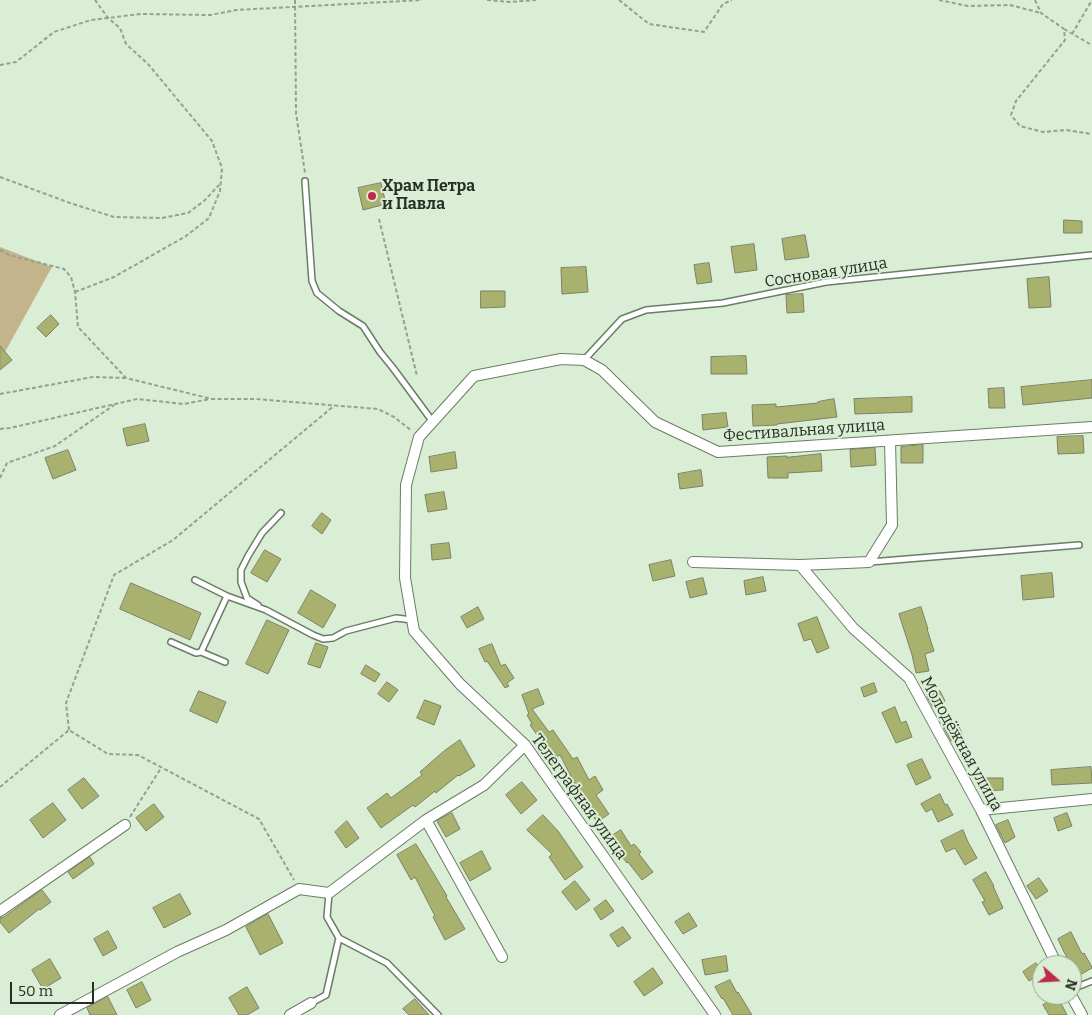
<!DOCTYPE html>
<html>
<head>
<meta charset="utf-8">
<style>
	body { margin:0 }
	#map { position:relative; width:1092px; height:1015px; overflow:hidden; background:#d9eed4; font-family:Bitter,serif }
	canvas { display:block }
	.north { position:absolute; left:1032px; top:955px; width:50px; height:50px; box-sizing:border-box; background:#d9eed4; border:1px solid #92a28e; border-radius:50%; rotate:109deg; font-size:14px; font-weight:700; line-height:20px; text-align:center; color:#283026 }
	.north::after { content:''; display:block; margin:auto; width:18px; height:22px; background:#bd2c49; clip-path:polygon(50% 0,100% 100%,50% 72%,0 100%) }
	.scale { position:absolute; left:10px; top:982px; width:84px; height:22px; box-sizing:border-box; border:2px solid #283026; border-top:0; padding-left:6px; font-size:15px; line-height:18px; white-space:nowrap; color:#283026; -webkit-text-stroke:4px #d9eed4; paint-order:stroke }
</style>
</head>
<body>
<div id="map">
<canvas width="1092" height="1015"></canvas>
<div class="north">N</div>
<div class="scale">50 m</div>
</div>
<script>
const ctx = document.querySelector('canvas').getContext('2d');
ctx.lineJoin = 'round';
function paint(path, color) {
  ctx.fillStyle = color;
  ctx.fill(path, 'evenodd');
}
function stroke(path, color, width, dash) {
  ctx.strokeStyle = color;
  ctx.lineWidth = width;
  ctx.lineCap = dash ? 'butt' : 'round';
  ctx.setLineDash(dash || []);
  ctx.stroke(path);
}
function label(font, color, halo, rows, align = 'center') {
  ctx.font = font + ' Bitter,serif';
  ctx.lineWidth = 4;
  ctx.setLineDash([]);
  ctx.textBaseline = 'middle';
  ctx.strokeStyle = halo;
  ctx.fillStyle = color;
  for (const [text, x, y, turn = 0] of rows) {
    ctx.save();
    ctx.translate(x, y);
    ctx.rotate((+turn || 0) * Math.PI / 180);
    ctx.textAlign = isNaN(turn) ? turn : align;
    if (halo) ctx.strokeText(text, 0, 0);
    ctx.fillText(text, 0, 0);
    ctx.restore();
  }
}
paint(new Path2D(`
	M0,247L52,267L0,361Z`), '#c3b48c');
const building = new Path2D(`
	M381,183L386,204L363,210L358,188Z
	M1064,220L1082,221V233H1064Z
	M805,235L809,257L785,260L782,239Z
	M754,244L757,270L735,273L731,247Z
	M709,263L712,282L697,284L694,265Z
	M586,267L588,292L562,294L561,268Z
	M1049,277L1051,307L1029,308L1027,279Z
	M481,291H505V307L481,308Z
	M803,294L804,312L787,313L786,295Z
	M51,315L59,324L46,337L37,328Z
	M0,346L12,360L0,370Z
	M746,356L747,374H711V357Z
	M1092,380V398L1023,405L1021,387Z
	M1004,388L1005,408H989L988,389Z
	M912,397V412L855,414L854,399Z
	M834,399L837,417L777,424V425L753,426L752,405L776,404V407L818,403V402Z
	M726,413L728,427L703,430L702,415Z
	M145,424L149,441L127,446L123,429Z
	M1083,436L1084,453L1058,454L1057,437Z
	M923,445V463H901V447Z
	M875,448L876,465L851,467L850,450Z
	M68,450L76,470L53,479L45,458Z
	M455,452L457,468L431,472L429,457Z
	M821,454L822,471L788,473V478H768L767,457L787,456V457Z
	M701,470L703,486L680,489L678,474Z
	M444,492L447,509L428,512L425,495Z
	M322,513L331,520L322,534L312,526Z
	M449,543L451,558L432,560L431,545Z
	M265,550L281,559L267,582L251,573Z
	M671,560L675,576L653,581L649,565Z
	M1052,573L1054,597L1023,600L1021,576Z
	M763,577L766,591L746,595L744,581Z
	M703,578L707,594L690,598L686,582Z
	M131,583L201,613L190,640L120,609Z
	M311,590L336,605L323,628L298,613Z
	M478,607L484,619L467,628L461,617Z
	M921,607L928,629H927L934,651L925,654L929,671L916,673L912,655L899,614Z
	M817,617L829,648L817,653L811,639L804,641L798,624Z
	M267,620L289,630L268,674L246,664Z
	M316,643L328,647L320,668L308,664Z
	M492,644L501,666L505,664L514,678L507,683L509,686L505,688L487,661L485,662L479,649Z
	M366,665L380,674L375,682L361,674Z
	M387,682L398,690L389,702L378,694Z
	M874,683L877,692L864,697L861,688Z
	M538,689L544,704L532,709L549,732L553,730L573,759L577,757L589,780L595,776L603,790L596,795L609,814L597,822L575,789L577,788L560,755L556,757L540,733L537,735L530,725L532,724L527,715L529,714L522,695Z
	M199,691L226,702L217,723L190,711Z
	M940,691L945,701L933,707L927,697Z
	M425,700L441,706L434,725L417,718Z
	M895,707L901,723L906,721L912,737L896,743L882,713Z
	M957,721L963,737L951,741L943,726Z
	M460,740L475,766L459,776L458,775L436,793L435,791L415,807L413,805L381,828L367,808L387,793L391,798L422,775L420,772L444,751Z
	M922,759L931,778L916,785L907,765Z
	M1091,767L1092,783L1052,785L1051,770Z
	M84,778L99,796L82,809L68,790Z
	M982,778H1003V790L981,791Z
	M522,782L537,800L521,814L506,795Z
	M940,794L945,805L947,804L953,815L938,822L932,809L926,812L921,804Z
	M53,803L66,820L43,838L30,820Z
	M154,804L164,817L146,831L136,818Z
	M452,813L460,829L446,837L437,821Z
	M1067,813L1072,826L1058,831L1054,818Z
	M543,815L558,831L583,867L565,880L549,857L552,854L527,830Z
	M1008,820L1015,837L1005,843L996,825Z
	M347,821L359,838L346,848L335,832Z
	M621,830L631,846L634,844L641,852L639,854L653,872L642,880L628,862L627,863L617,851L615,852L607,839Z
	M963,830L968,842L977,858L965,865L955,848L946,852L941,841Z
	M416,844L447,896L446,897L465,929L445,940L433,917L435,916L415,877L411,880L397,855Z
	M482,851L491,869L470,881L460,863Z
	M90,857L94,864L73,879L68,872Z
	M986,872L994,886H993L1003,908L989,915L982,902L985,901L973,880Z
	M1039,878L1048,891L1036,899L1027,886Z
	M575,881L590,900L576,910L562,892Z
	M42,890L51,902L40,910L39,909L9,933L0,922V918L4,917Z
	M180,894L191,914L164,928L153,908Z
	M606,900L614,911L601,920L594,909Z
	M689,913L697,926L683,934L675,922Z
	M268,914L283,943L260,955L246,927Z
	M623,927L631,938L618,947L610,935Z
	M108,931L117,948L103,956L94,939Z
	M1071,932L1082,954L1084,953L1092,967V968L1078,976L1064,952L1058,939Z
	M726,956L728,971L705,975L702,960Z
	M50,959L61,978L43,989L32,970Z
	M1036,963L1042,973L1029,981L1023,972Z
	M653,968L663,983L644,996L634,982Z
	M730,980L737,993L738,992L752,1015H733L723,998L722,999L715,987Z
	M142,982L151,1000L136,1008L127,990Z
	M247,987L259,1008L247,1015H239L229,998Z
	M108,997L117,1015H90L87,1008Z
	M1057,997L1064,1009L1067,1015H1049L1043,1005Z
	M415,999L429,1015H409L403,1009Z`);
paint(building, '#a9b16f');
stroke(building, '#7d8165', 1);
const lane = new Path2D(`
	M305,181L312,281L317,293L339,311L363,326L380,352L393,368L433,422
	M584,360L622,319L646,310L723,303L826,282L1092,255
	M870,562L1079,545
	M195,580L227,596
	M258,605L247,598L241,582V570L248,556L262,533L281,513
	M171,642L196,653L201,652
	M225,662L201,652L227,596L266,610L313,635L323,639L333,638L346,631L396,618L412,620
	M339,938L387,963L438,1015
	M1072,989L1092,981
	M311,1003L326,995L339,938L327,917L329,893`);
const street = new Path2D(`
	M693,562L800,565L869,562L892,525L890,441
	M800,565L853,628L909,678L981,810L1057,965
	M981,810L1092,799
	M426,820L502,957
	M0,911L125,825
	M1071,995L1082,1015
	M60,1015L177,952L226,930L299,889L329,893L426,820L484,785L525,745
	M290,1015L311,1003
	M715,1015L525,745L460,684L414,631L405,578L406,485L419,437L474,376L561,359L584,360L602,370L655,422L718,452L1092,427`);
stroke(lane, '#6b7d66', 8);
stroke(street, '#6b7d66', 12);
stroke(new Path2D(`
	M295,0L296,113L305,173
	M487,0L510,2L536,0
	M619,0L649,24L704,32L723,4L732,0
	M939,0L968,6L1010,5L1041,13
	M1035,0L1041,13L1064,29L1065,40L1016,101L1011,115L1020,126L1043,132L1066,130L1092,134
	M1064,29L1090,44L1092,45
	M1072,34L1092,0
	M0,65L16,62L54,32L91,20L141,14L210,15L236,10L422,0
	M0,177L70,203L114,217L162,218L188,213L204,201L219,185
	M379,219L417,376
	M0,250L9,255L64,269L71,277L75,292L78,327L126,378L212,399H256L378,409L394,417L412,431
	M75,292L114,277L186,236L209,218L220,191L222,168L212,141L148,64L126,44L120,28L108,18L95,0
	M0,394L93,377L126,378
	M0,429L10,428L137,399L184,404L210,399
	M0,478L7,463L55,446L114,405
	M69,730L66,703L114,575L173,540L335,405
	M0,787L69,730L108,754L138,755L259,819L294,880
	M130,817L161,768`), '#92a28f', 2, [4, 2.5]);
stroke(lane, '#fff', 5);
stroke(street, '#fff', 10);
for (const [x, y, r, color] of [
	[372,196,5,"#bd2c49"]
]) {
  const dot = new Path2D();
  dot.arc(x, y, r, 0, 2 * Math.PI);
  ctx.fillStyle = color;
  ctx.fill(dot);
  stroke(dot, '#d9eed4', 2);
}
label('bold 16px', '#283026', '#d9eed4', [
	["Храм Петра",382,187],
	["и Павла",382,205]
], 'left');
label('16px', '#283026', '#d9eed4', [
	["Сосновая улица",826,273,-9],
	["Фестивальная улица",804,431,-4],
	["Молодёжная улица",961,744,61],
	["Телеграфная улица",579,797,54]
]);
</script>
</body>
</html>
